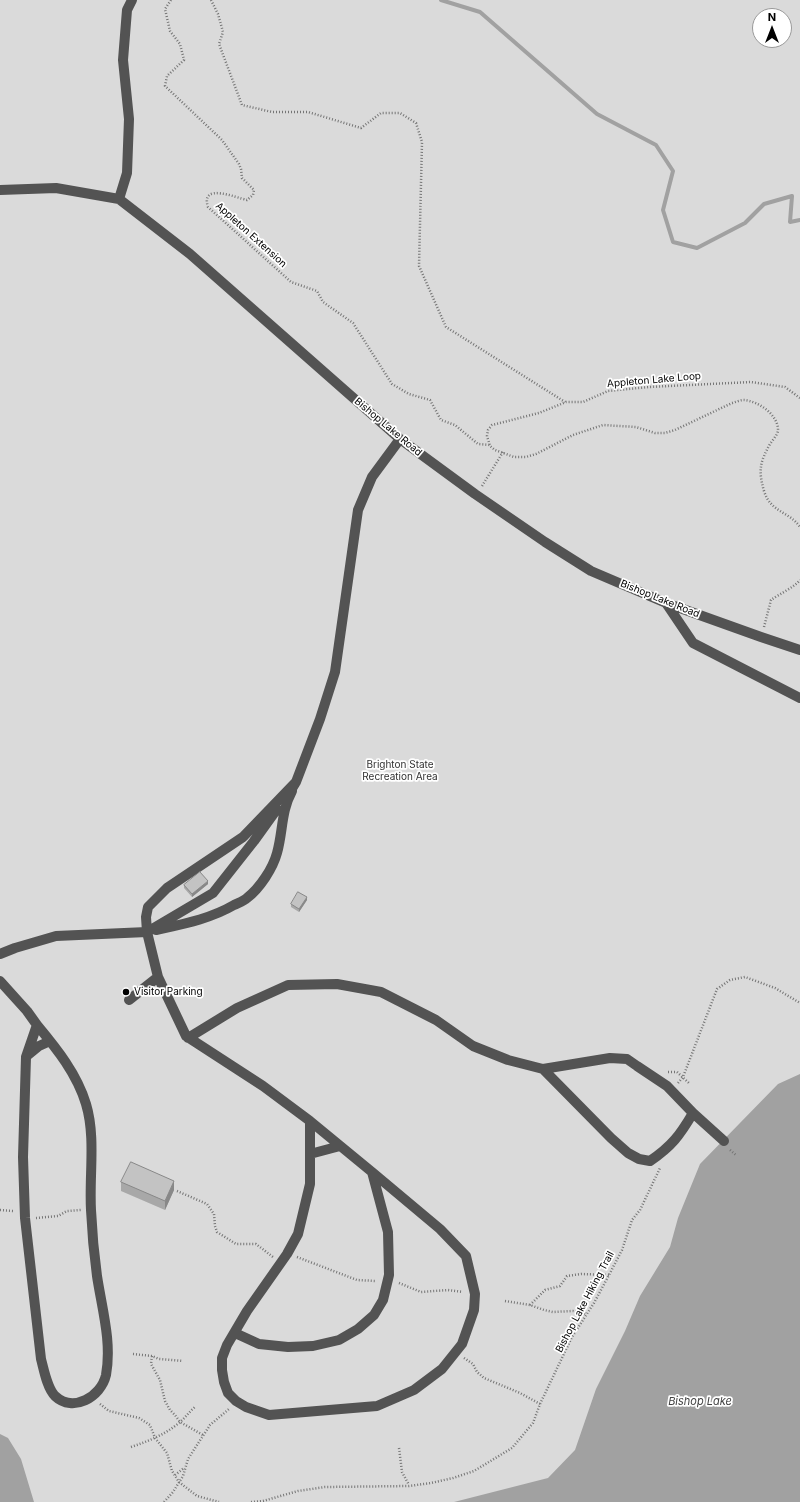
<!DOCTYPE html>
<html>
<head>
<meta charset="utf-8">
<style>
	body { margin:0 }
	#map { position:relative; width:800px; height:1502px; overflow:hidden; background:#fff; font-family:Inter,sans-serif }
	canvas { display:block }
	.north { position:absolute; left:752px; top:8px; width:40px; height:40px; box-sizing:border-box; background:#fff; border:1px solid #999; border-radius:50%; rotate:0deg; font-size:11px; font-weight:700; line-height:16px; text-align:center; color:#000 }
	.north::after { content:''; display:block; margin:auto; width:14px; height:18px; background:#000; clip-path:polygon(50% 0,100% 100%,50% 72%,0 100%) }
</style>
</head>
<body>
<div id="map">
<canvas width="800" height="1502"></canvas>
<div class="north">N</div>
</div>
<script>
const ctx = document.querySelector('canvas').getContext('2d');
ctx.lineJoin = 'round';
function paint(path, color) {
  ctx.fillStyle = color;
  ctx.fill(path, 'evenodd');
}
function stroke(path, color, width, dash) {
  ctx.strokeStyle = color;
  ctx.lineWidth = width;
  ctx.lineCap = dash ? 'butt' : 'round';
  ctx.setLineDash(dash || []);
  ctx.stroke(path);
}
function label(font, color, halo, rows, align = 'center') {
  ctx.font = font + ' Inter,sans-serif';
  ctx.lineWidth = 3.5;
  ctx.setLineDash([]);
  ctx.textBaseline = 'middle';
  ctx.strokeStyle = halo;
  ctx.fillStyle = color;
  for (const [text, x, y, turn = 0] of rows) {
    ctx.save();
    ctx.translate(x, y);
    ctx.rotate((+turn || 0) * Math.PI / 180);
    ctx.textAlign = isNaN(turn) ? turn : align;
    if (halo) ctx.strokeText(text, 0, 0);
    ctx.fillText(text, 0, 0);
    ctx.restore();
  }
}
paint(new Path2D(`
	M0,0H800V1502H0ZM760,16H784V40H760Z`), '#dadada');
paint(new Path2D(`
	M800,1074V1502H454L548,1478L575,1450L596,1389L625,1331L640,1296L670,1247L678,1218L700,1164L778,1084Z
	M0,1434L8,1438L21,1459L34,1502H0Z`), '#a1a1a1');
stroke(new Path2D(`
	M441,0L480,12L597,114L656,145L673,171L663,210L673,242L697,248L745,223L764,204L792,196L790,222L800,220`), '#a1a1a1', 4);
stroke(new Path2D(`
	M171,0L165,9L170,31L180,44L184,60L167,76L165,86L222,140L239,164L241,169L242,178L254,190L253,195L247,200C237,198 200,182 208,207L291,282L317,291L323,302L353,323L392,384L409,394L430,400L441,420L455,425L478,444L490,445
	M211,0L218,14L223,32L219,44L242,105L272,112H308L361,128L381,113H400L416,123L422,142L419,266L446,327L565,402
	M800,398L785,387L751,382L649,387L608,391L583,402H566L539,413L492,425L488,430L487,436L490,446L495,450L514,457H526L536,454L573,435L603,425L636,427L655,433H665L675,430L732,403C736,402 740,400 744,400C758,401 779,415 778,431C777,435 773,440 770,444C760,462 758,470 764,491C771,513 789,511 800,527
	M482,486L503,452
	M764,627L771,600C779,594 795,587 800,580
	M668,1072H677L690,1084
	M678,1083L683,1077L717,989L730,980L745,977L775,988L800,1003
	M730,1150L736,1155
	M177,1191L207,1204L214,1214L215,1226L217,1232L236,1244H256L273,1257
	M0,1210L13,1211
	M36,1218L58,1216L67,1211L81,1210
	M297,1257L357,1280L376,1281
	M399,1283L421,1292L448,1290L463,1292
	M505,1301L530,1305L544,1310L553,1312L573,1311L587,1314
	M530,1305L545,1290L560,1286L567,1276L581,1274L609,1275
	M133,1354L152,1356L159,1359L183,1361
	M152,1356L151,1364L160,1380L165,1401L170,1410L175,1415L180,1422L203,1435
	M464,1358L473,1364L477,1372L484,1378L520,1393L540,1404
	M100,1404L109,1411L139,1418L150,1425L155,1438L167,1453L172,1471L179,1482L197,1496L219,1502
	M131,1447C149,1441 164,1435 179,1423C185,1418 189,1412 195,1407
	M399,1448L402,1472L409,1485
	M175,1475L184,1468
	M164,1502L173,1492L183,1476L188,1459L210,1425L229,1409
	M251,1502L263,1501L298,1491L325,1487L409,1486L431,1483L453,1478L474,1471L512,1448L533,1423L540,1404L572,1337L594,1303L609,1275L622,1250L632,1220L640,1210L660,1168`), '#757575', 2.5, [1, 2]);
stroke(new Path2D(`
	M0,190L56,188L119,199L190,254L400,439L475,494L545,542L591,571L666,603L761,637L800,650
	M119,199L127,173L129,119L123,60L127,10L132,0
	M666,603L693,643L800,698
	M293,787L296,782L320,719L335,672L358,510L372,477L400,439
	M156,930C183,924 210,919 234,905C238,903 244,901 247,898C260,888 273,868 277,853C283,832 281,811 292,791
	M0,954L15,948L56,936L147,932L213,893L254,841L277,809
	M0,981L27,1011L37,1025
	M129,1000L158,977
	M37,1025C57,1049 77,1074 86,1104C96,1137 89,1176 91,1210C92,1232 94,1254 97,1276C102,1309 112,1342 106,1375C101,1397 73,1413 55,1396C47,1388 44,1370 41,1359L25,1218L23,1157L26,1057Z
	M188,1038L237,1008L288,985L337,984L381,992L436,1020L473,1046L508,1060L543,1069
	M28,1055L39,1046L50,1041
	M610,1058L627,1059L637,1066L667,1086L693,1113C680,1135 672,1146 650,1161L639,1159L628,1153L611,1138L543,1069Z
	M693,1113L724,1141
	M310,1121V1184L298,1234L287,1254L247,1311L227,1345L222,1358V1370L224,1382L228,1393L236,1401L246,1407L269,1415L377,1406L414,1390L442,1369L462,1344L474,1310L475,1294L466,1256L440,1229L372,1172
	M310,1154L340,1146
	M235,1333L259,1344L288,1347L313,1346L339,1340L358,1329L374,1315L383,1300L389,1275L388,1232L372,1172L310,1121L263,1086L186,1036L158,977L147,932L146,917L148,907L167,888L243,837L296,782`), '#535353', 10);
paint(new Path2D(`
	M208,884L192,897L184,888V885Z
	M307,900L299,912L291,907V904Z
	M121,1182L174,1190L165,1210L121,1191Z`), '#a8a8a8');
paint(new Path2D(`
	M208,881V884L192,897V894Z
	M307,897V900L299,912V909Z
	M174,1181V1190L165,1210V1201Z`), '#888');
const building = new Path2D(`
	M200,872L208,881L192,894L184,885Z
	M298,892L307,897L299,909L291,904Z
	M131,1162L174,1181L165,1201L121,1182Z`);
paint(building, '#c3c3c3');
stroke(building, '#888', 1);
for (const [x, y, r, color] of [
	[126,992,4,"#000"]
]) {
  const dot = new Path2D();
  dot.arc(x, y, r, 0, 2 * Math.PI);
  ctx.fillStyle = color;
  ctx.fill(dot);
  stroke(dot, '#fff', 1.5);
}
label('10px', '#000', '#fff', [
	["Appleton Extension",251,235,42],
	["Appleton Lake Loop",654,380,-5],
	["Bishop Lake Road",388,427,40],
	["Bishop Lake Road",660,599,22],
	["Bishop Lake Hiking Trail",585,1302,-62]
]);
label('10px', '#313131', '#fff', [
	["Brighton State",400,765],
	["Recreation Area",400,777]
]);
label('10px', '#000', '#fff', [
	["Visitor Parking",134,992]
], 'left');
label('italic 11px', '#424242', '#fff', [
	["Bishop Lake",700,1402]
]);
</script>
</body>
</html>
